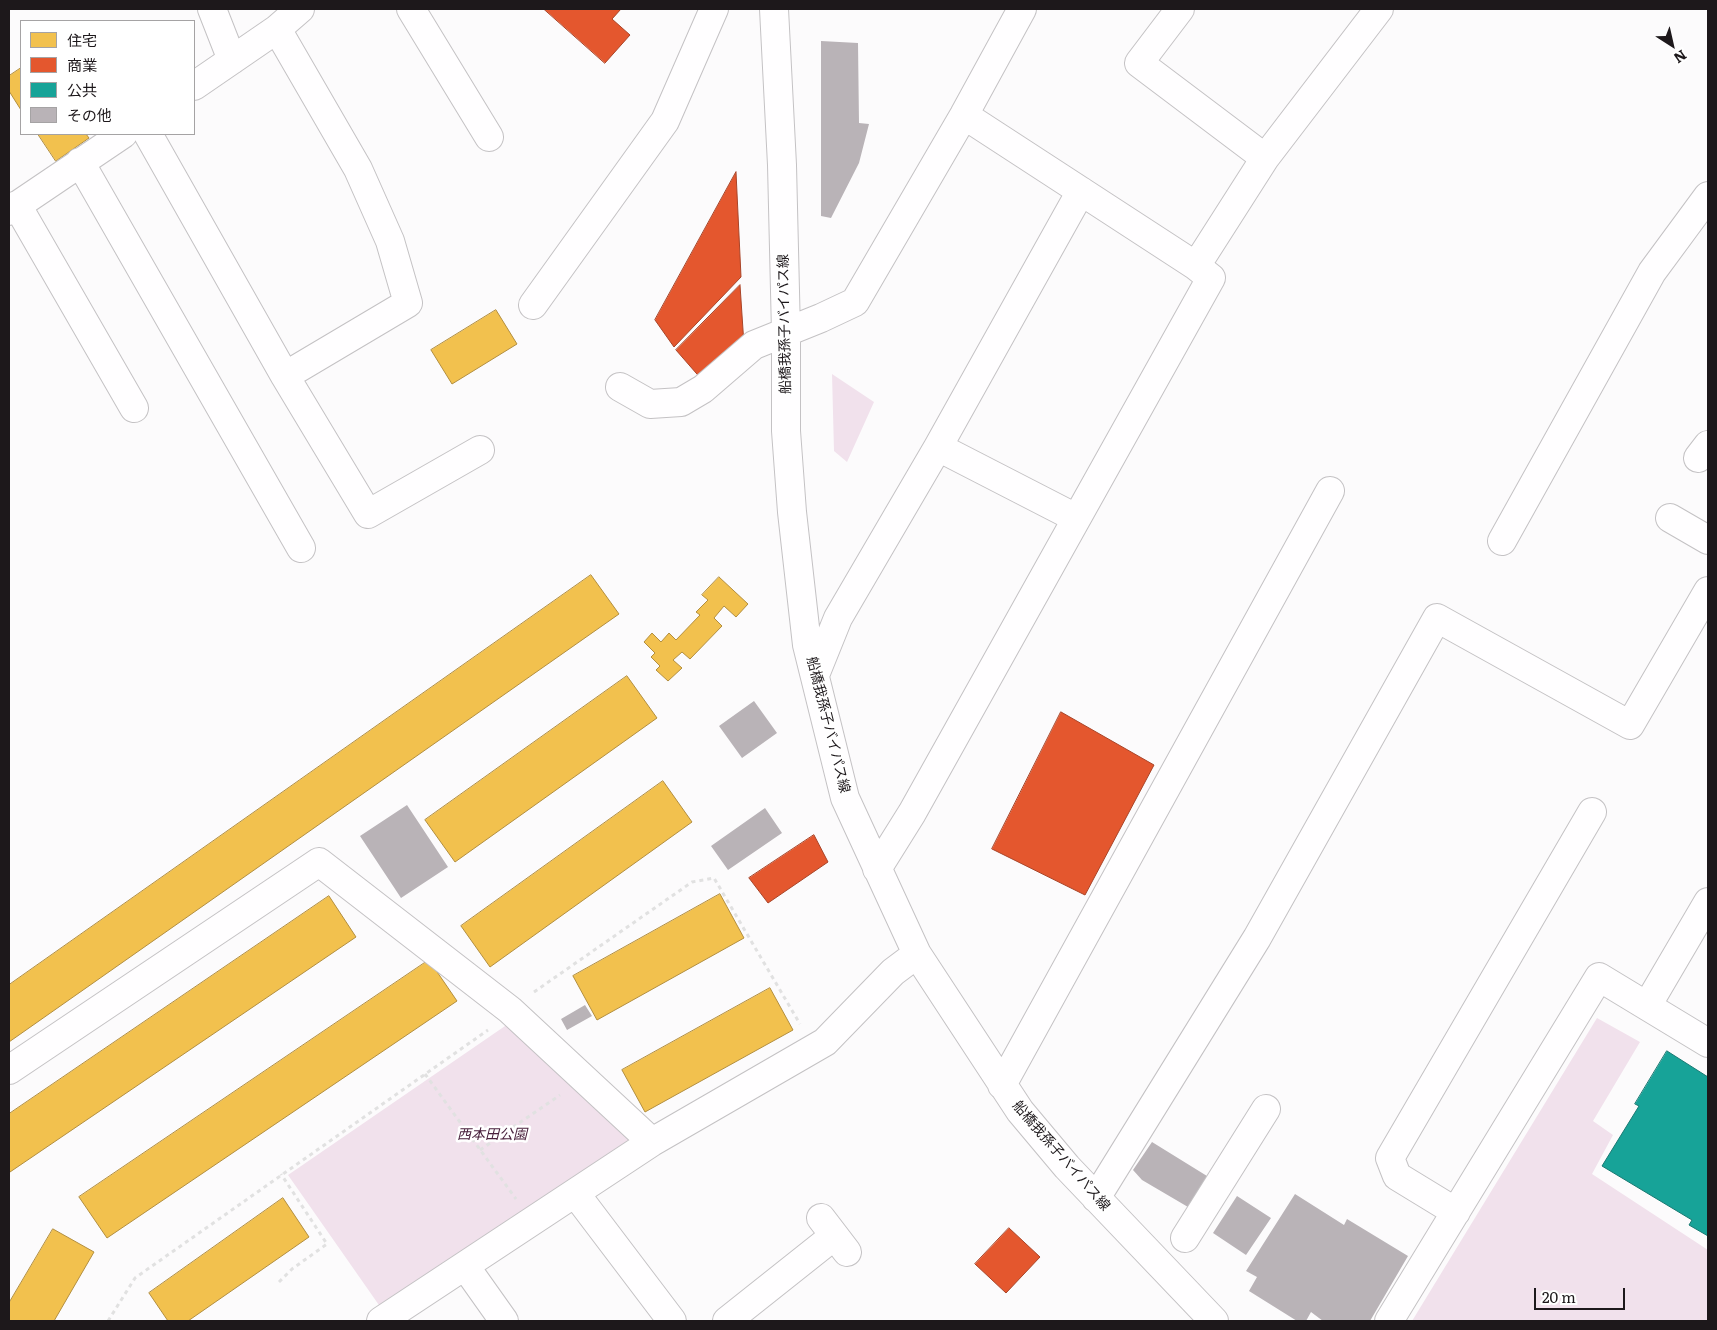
<!DOCTYPE html>
<html>
<head>
<meta charset="utf-8">
<style>
	body { margin:0 }
	#map { position:relative; width:1717px; height:1330px; overflow:hidden; background:#fcfbfc; font-family:Literata,"Noto Sans JP",serif }
	canvas { display:block }
	.frame { position:absolute; inset:0; border:10px solid #1d181b; pointer-events:none }
	.legend { position:absolute; left:20px; top:20px; width:175px; height:115px; box-sizing:border-box; background:#fff; border:1px solid #a5a3a4; margin:0; padding:6px 9px; list-style:none; font-size:15px; color:#1d181b }
	.legend li { display:flex; align-items:center; gap:10px; height:25px }
	.legend b { width:25px; border:1px solid #a5a3a4 }
	.north { position:absolute; left:1647px; top:20px; width:50px; height:50px; -webkit-text-stroke:4px #fff; paint-order:stroke; rotate:145deg; font-size:14px; font-weight:700; line-height:20px; text-align:center; color:#1d181b }
	.north::after { content:''; display:block; margin:auto; width:18px; height:22px; background:#1d181b; clip-path:polygon(50% 0,100% 100%,50% 72%,0 100%) }
	.scale { position:absolute; left:1534px; top:1288px; width:91px; height:22px; box-sizing:border-box; border:2px solid #1d181b; border-top:0; padding-left:6px; font-size:15px; line-height:18px; white-space:nowrap; color:#1d181b; -webkit-text-stroke:4px #fff; paint-order:stroke }
</style>
</head>
<body>
<div id="map">
<canvas width="1717" height="1330"></canvas>
<div class="frame"></div>
<ul class="legend">
<li><b style="height:14px;background:#f2c14e"></b>住宅</li>
<li><b style="height:14px;background:#e4572e"></b>商業</li>
<li><b style="height:14px;background:#17a398"></b>公共</li>
<li><b style="height:14px;background:#b9b3b7"></b>その他</li>
</ul>
<div class="north">N</div>
<div class="scale">20 m</div>
</div>
<script>
const ctx = document.querySelector('canvas').getContext('2d');
ctx.lineJoin = 'round';
function paint(path, color) {
  ctx.fillStyle = color;
  ctx.fill(path, 'evenodd');
}
function stroke(path, color, width, dash) {
  ctx.strokeStyle = color;
  ctx.lineWidth = width;
  ctx.lineCap = dash ? 'butt' : 'round';
  ctx.setLineDash(dash || []);
  ctx.stroke(path);
}
function label(font, color, halo, rows, align = 'center') {
  ctx.font = font + ' Literata,"Noto Sans JP",serif';
  ctx.lineWidth = 5;
  ctx.setLineDash([]);
  ctx.textBaseline = 'middle';
  ctx.strokeStyle = halo;
  ctx.fillStyle = color;
  for (const [text, x, y, turn = 0] of rows) {
    ctx.save();
    ctx.translate(x, y);
    ctx.rotate((+turn || 0) * Math.PI / 180);
    ctx.textAlign = isNaN(turn) ? turn : align;
    if (halo) ctx.strokeText(text, 0, 0);
    ctx.fillText(text, 0, 0);
    ctx.restore();
  }
}
paint(new Path2D(`
	M832,374L874,402L847,462L834,451Z
	M1597,1018L1640,1042L1593,1121L1613,1135L1592,1174L1708,1250V1321H1412Z
	M508,1024L632,1139L381,1308L288,1175Z`), '#f1e1ec');
const homes = new Path2D(`
	M21,68V110L9,91V76Z
	M38,134H86L89,138L56,161Z
	M496,310L517,344L452,384L431,350Z
	M591,575L619,614L9,1042V985Z
	M719,577L748,604L736,617L724,606L714,618L722,626L690,659L682,652L673,660L682,668L668,681L656,670L660,666L651,657L655,653L644,642L652,633L661,642L669,633L676,640L700,615L696,612L708,600L702,595Z
	M627,676L657,718L455,862L425,820Z
	M663,781L692,822L490,967L461,926Z
	M720,894L744,938L597,1020L573,976Z
	M329,896L356,937L10,1172L9,1170V1114Z
	M429,960L457,1001L107,1238L79,1197Z
	M770,988L793,1030L645,1112L622,1070Z
	M283,1198L309,1237L188,1321H168L149,1293Z
	M53,1229L94,1252L54,1321H9V1303Z`);
paint(homes, '#f2c14e');
stroke(homes, '#b28e3f', 1);
const shops = new Path2D(`
	M544,9H621L612,19L630,35L605,63Z
	M736,172L741,277L674,347L655,320Z
	M740,285L744,345L703,381L676,350Z
	M1061,712L1154,765L1085,895L992,849Z
	M814,835L828,862L768,903L749,878Z
	M1009,1228L1040,1257L1006,1293L975,1264Z`);
paint(shops, '#e4572e');
stroke(shops, '#a84428', 1);
const public = new Path2D(`
	M1667,1051L1708,1077V1236L1689,1225L1692,1220L1602,1166L1639,1106L1635,1104Z`);
paint(public, '#17a398');
stroke(public, '#197972', 1);
paint(new Path2D(`
	M821,41L858,43L859,123L869,124L859,163L831,218L821,216Z
	M754,701L777,733L742,758L719,726Z
	M407,805L448,867L401,898L360,836Z
	M765,808L782,833L728,870L711,846Z
	M585,1005L592,1016L567,1030L561,1019Z
	M1152,1142L1207,1176L1188,1207L1142,1180L1133,1170Z
	M1295,1194L1344,1225L1347,1219L1408,1256L1370,1321H1323L1311,1312L1306,1321H1297L1249,1291L1257,1277L1246,1271Z
	M1237,1196L1271,1218L1246,1255L1213,1233Z`), '#b9b3b7');
const minor = new Path2D(`
	M212,9L232,60
	M411,9L489,137
	M774,9L782,165L786,333V431L792,512L807,645L845,798L917,954L1020,1111L1067,1167L1214,1321
	M1180,9L1139,63L1265,158
	M277,29L358,169L390,241L408,303L285,376
	M194,86L277,29L300,9
	M148,134L285,376L368,514L480,450
	M80,162L301,548
	M17,205L134,408
	M9,211L123,134
	M1196,266L1265,158L1379,9
	M533,305L665,121L714,9
	M620,387L650,404L681,402L703,389L754,345L821,318L855,302L964,115L1022,9
	M938,447L1076,518
	M1698,458L1708,445
	M1670,518L1708,540
	M1502,541L1652,272L1708,196
	M815,675L838,618L938,447L1081,191
	M877,869L912,813L1211,278L1196,266L964,115
	M1647,1006L1708,902
	M9,1070L319,862L510,1010L652,1142
	M1002,1085L1330,491
	M575,1193L672,1321
	M1096,1198L1257,938L1437,618L1630,725L1708,591
	M1456,1212L1397,1176L1390,1158L1592,812
	M821,1218L847,1252
	M1185,1238L1266,1109
	M465,1266L504,1321
	M381,1321L652,1142L825,1042L893,972L917,954
	M727,1321L834,1236
	M1389,1321L1599,977L1708,1043`);
stroke(minor, '#c4c2c4', 30);
stroke(new Path2D(`
	M534,992L692,882L714,878L800,1024
	M425,1074L516,1199
	M480,1150L560,1095
	M279,1282L292,1269L327,1244L281,1174
	M108,1321L135,1278L488,1030`), '#e1e1e1', 3, [4, 4]);
stroke(minor, '#fffeff', 28);
label('14px', '#1d181b', '#fff', [
	["船橋我孫子バイパス線",785,324,-91],
	["船橋我孫子バイパス線",828,725,76],
	["船橋我孫子バイパス線",1061,1156,49]
]);
label('italic 14px', '#49213d', '#fff', [
	["西本田公園",492,1135]
]);
</script>
</body>
</html>
